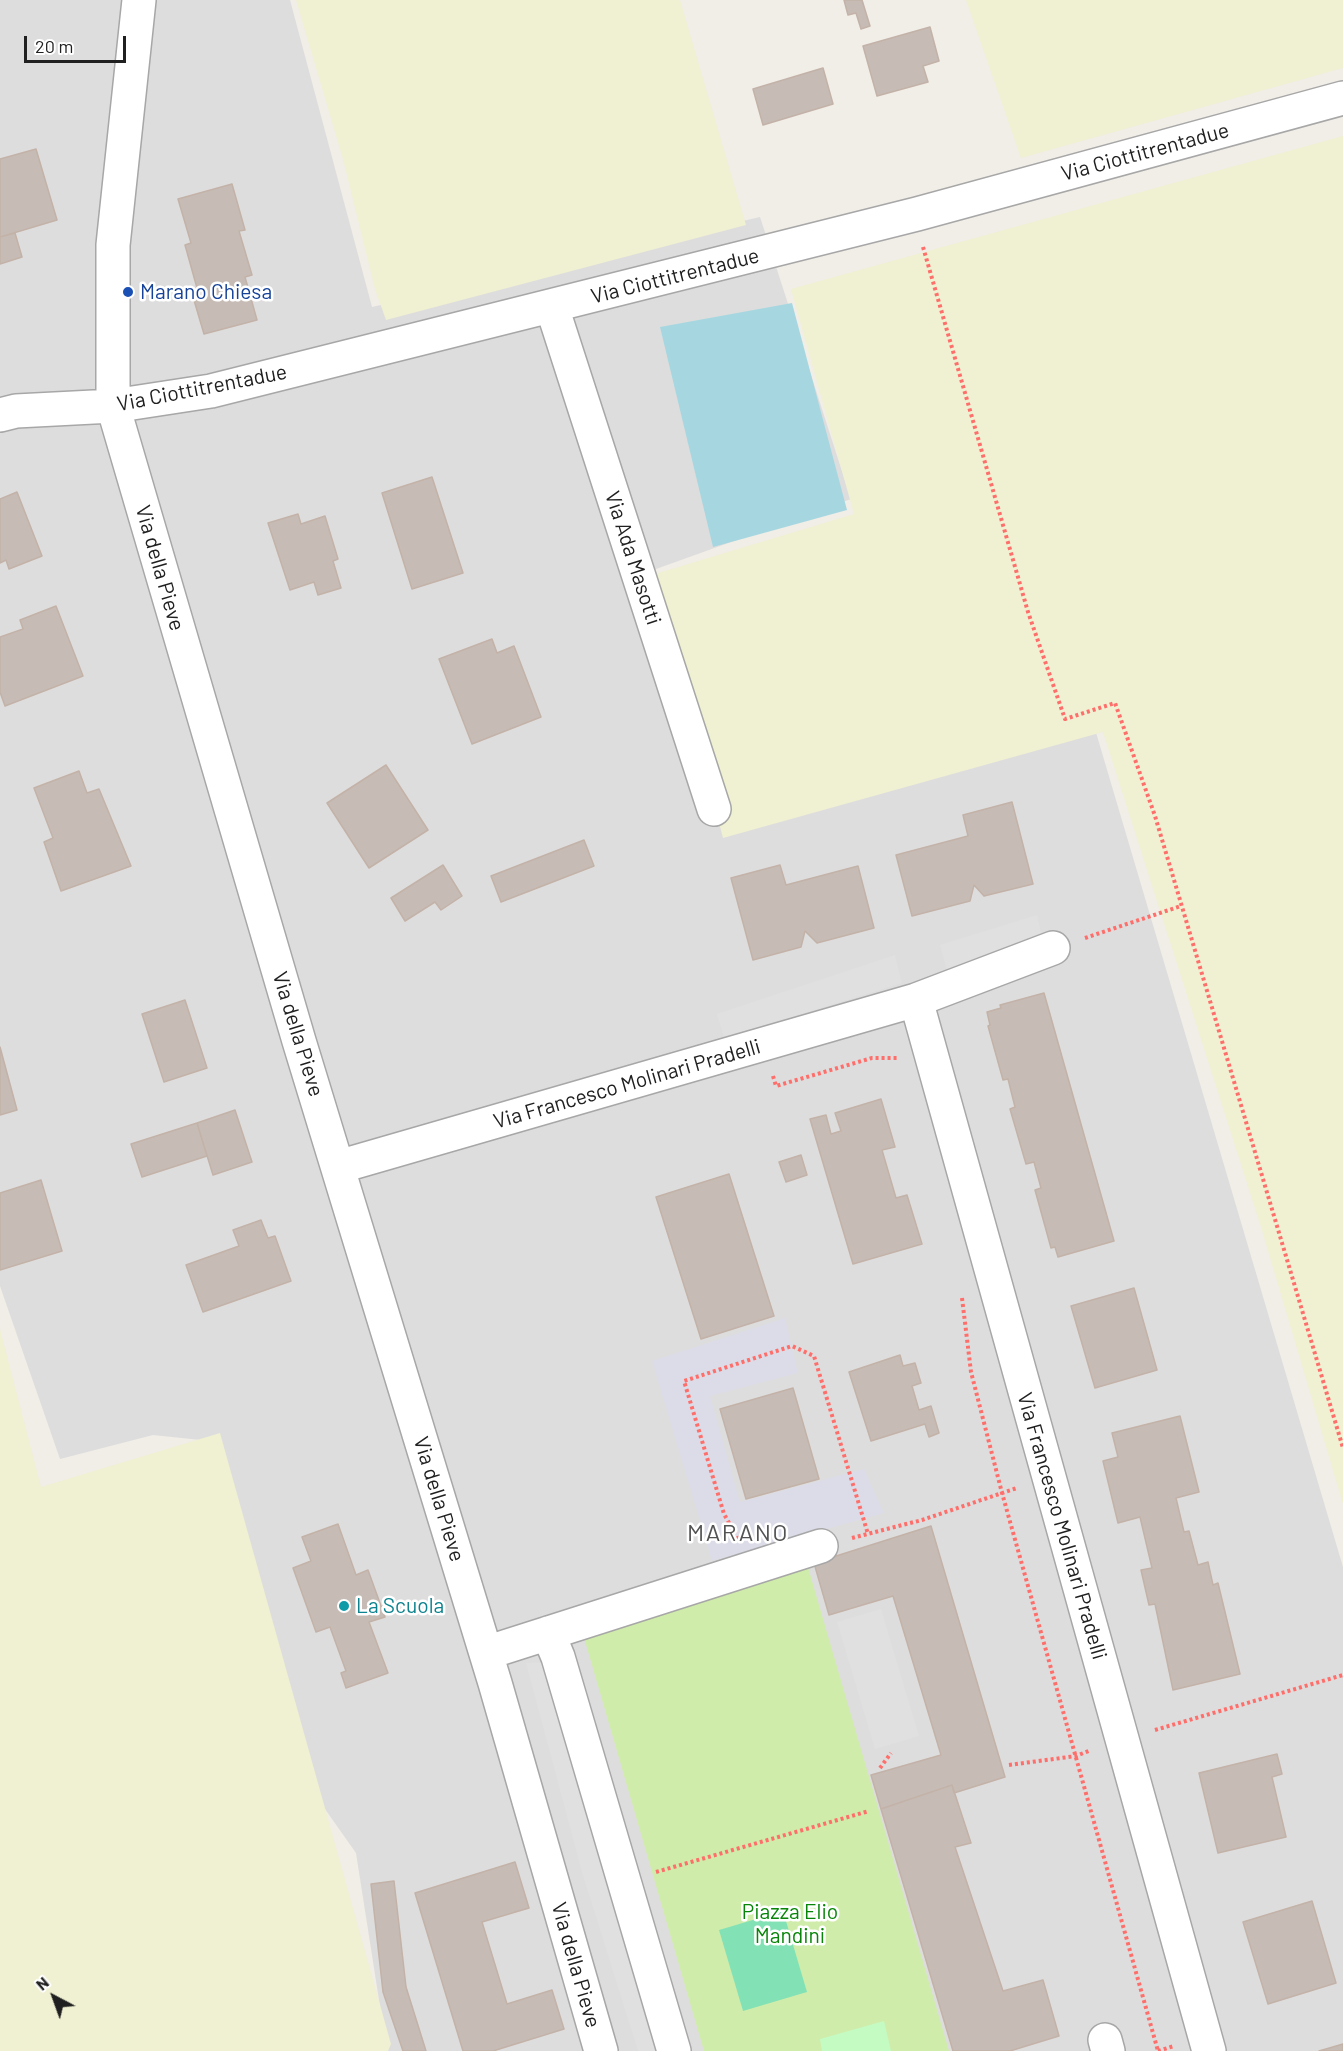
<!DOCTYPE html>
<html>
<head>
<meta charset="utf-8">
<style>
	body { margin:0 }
	#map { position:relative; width:1343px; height:2051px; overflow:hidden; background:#f1ede7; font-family:Barlow,sans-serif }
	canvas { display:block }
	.north { position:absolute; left:24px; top:1967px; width:60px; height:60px; -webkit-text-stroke:4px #fff; paint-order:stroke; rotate:319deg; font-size:16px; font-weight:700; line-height:24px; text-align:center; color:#202020 }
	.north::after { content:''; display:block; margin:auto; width:21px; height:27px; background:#202020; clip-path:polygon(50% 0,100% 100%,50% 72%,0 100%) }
	.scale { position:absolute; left:24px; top:36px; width:102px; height:27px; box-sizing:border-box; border:3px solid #202020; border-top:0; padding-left:8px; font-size:18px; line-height:21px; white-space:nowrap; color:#202020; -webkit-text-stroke:4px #fff; paint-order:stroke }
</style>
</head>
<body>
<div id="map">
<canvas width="1343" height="2051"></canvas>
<div class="north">N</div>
<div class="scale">20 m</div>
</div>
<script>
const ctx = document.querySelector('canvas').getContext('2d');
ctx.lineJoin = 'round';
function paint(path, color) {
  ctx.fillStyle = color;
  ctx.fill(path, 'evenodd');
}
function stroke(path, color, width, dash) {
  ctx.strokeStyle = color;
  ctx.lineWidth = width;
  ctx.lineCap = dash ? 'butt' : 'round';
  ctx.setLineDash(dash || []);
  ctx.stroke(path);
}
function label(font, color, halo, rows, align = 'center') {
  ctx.font = font + ' Barlow,sans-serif';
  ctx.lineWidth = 5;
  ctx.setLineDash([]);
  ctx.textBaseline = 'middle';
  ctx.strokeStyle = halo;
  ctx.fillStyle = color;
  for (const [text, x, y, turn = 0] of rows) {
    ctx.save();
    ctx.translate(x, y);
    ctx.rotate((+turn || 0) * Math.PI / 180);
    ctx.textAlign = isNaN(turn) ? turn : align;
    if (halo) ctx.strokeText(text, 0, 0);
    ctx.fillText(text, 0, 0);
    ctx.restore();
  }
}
paint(new Path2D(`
	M0,0H290L372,307L760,217L851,499L642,574L1092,719L1343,1567V2051H387L356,1853L301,1775L201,1440L153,1435L60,1459L0,1286Z`), '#dedddd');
paint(new Path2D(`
	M296,0H680L746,225L386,320L375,289L343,159Z
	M966,0H1343V68L1021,158Z
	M1343,136V1504L1261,1227L1103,732L723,838L655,574L854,514L791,289Z
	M0,1329L41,1487L220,1433L391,2044L388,2051H0Z`), '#f0f0d2');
paint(new Path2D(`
	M807,1564L949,2051H704L583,1634Z`), '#d0ecab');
paint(new Path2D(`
	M884,2021L891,2051H822L820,2039Z`), '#c3fbc3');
paint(new Path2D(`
	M783,1911L807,1992L743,2011L719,1930Z`), '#82e2b6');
paint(new Path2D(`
	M1037,915L1043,942L947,971L940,945Z
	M895,955L902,983L724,1038L717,1014Z
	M881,1609L919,1736L875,1749L837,1622Z
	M576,1661L657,2051H638L582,1872L526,1663Z`), '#e0e0e0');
paint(new Path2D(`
	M785,1318L798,1373L710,1396L740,1502L864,1469L884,1513L712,1561L652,1361Z`), '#dbdce7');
paint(new Path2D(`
	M792,303L847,510L713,547L660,327Z`), '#a6d7e0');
const building = new Path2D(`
	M844,0H862L870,26L861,29L856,13L848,15Z
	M930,27L939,61L923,66L928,82L877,96L863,46Z
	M823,68L833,104L763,125L753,89Z
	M36,149L57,220L0,237V159Z
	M232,184L245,230L239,231L252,275L245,277L257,320L204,334L191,290L197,288L185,245L191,243L178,199Z
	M15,233L22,257L0,264V237Z
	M432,477L463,573L412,589L382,493Z
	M17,492L42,556L9,569L6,560L0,563V499Z
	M298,514L301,524L325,516L338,559L333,561L341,588L318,595L314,582L290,590L268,523Z
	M56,606L83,676L5,706L0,692V637L23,629L20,620Z
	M492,639L497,653L514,646L541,717L472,744L439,659Z
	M386,765L428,830L369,868L327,803Z
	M79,771L87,793L99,789L131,866L61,891L44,842L53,838L34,788Z
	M1012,802L1033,884L984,896L974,885L970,901L912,916L896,855L968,836L963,815Z
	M584,840L594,866L501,902L491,876Z
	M443,865L462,896L441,910L435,902L405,921L391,898Z
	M780,865L786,885L858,866L874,928L817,943L805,931L801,947L753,960L731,878Z
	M1044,993L1114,1241L1058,1257L1055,1247L1051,1248L1035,1190L1041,1188L1034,1162L1026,1164L1010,1109L1015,1107L1008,1079L1003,1080L988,1026L990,1025L987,1012L1001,1008L1000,1005Z
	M185,1000L207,1068L164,1082L142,1014Z
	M0,1047L17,1110L0,1115Z
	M881,1099L895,1147L882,1150L896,1198L907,1195L922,1244L853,1264L810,1119L826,1115L831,1134L841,1131L835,1113Z
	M235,1110L252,1162L213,1175L197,1123Z
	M197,1123L207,1156L142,1177L131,1144Z
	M801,1155L807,1175L786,1182L779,1162Z
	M729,1174L774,1316L701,1339L656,1197Z
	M41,1180L62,1251L0,1270V1193Z
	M261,1220L268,1238L275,1236L291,1281L203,1312L186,1265L239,1246L233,1230Z
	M1134,1288L1157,1370L1095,1388L1071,1306Z
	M900,1355L903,1366L915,1363L921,1383L912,1386L919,1410L931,1406L939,1433L929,1437L925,1424L871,1441L849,1372Z
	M793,1388L819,1479L746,1499L720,1409Z
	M1180,1416L1199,1492L1176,1498L1184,1532L1189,1531L1198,1565L1208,1562L1213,1585L1218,1583L1240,1674L1173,1690L1155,1604L1149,1605L1141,1570L1152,1568L1140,1517L1118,1523L1103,1461L1118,1457L1112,1433Z
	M338,1524L356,1575L368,1570L385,1617L369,1622L388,1673L346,1688L341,1673L346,1671L330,1627L316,1632L293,1568L311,1561L302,1537Z
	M931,1526L1005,1777L954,1793L952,1785L881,1809L871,1775L941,1755L893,1596L829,1615L814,1563Z
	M1277,1754L1282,1774L1272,1777L1286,1837L1218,1853L1199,1773Z
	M952,1785L971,1843L955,1847L1003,1991L1043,1980L1059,2036L1010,2051H953L881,1809Z
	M515,1862L529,1908L482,1922L507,2004L552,1990L564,2029L493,2051H463L415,1893Z
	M394,1881L406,1987L426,2051H403L383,1992L371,1884Z
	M1312,1901L1336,1983L1268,2004L1243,1922Z
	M1343,2044V2051H1319Z`);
paint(building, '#c6bcb5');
stroke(building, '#c3b2a8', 1.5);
const minor = new Path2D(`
	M139,0L113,245V406L299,1041L495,1683L601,2051
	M552,307L714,809
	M0,415L16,411L113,406L211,391L917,214L1343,98
	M916,1000L1209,2051
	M338,1167L916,1000L1053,948
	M548,1633L558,1657L674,2051
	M486,1653L821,1546
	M1105,2040L1108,2051`);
stroke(minor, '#a7a7a7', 36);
stroke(new Path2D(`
	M923,247L1028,612L1065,719L1115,703L1155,816L1343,1448
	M1085,938L1181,906
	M773,1076L776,1086L872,1058H898
	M962,1298L971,1372L1002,1493L1158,2051
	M852,1538L922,1520L1017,1488
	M738,1539L724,1514L684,1381L792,1346L814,1356L868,1534
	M1155,1730L1343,1675
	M1009,1765L1076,1756L1091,1750
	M880,1768L891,1753
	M656,1872L869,1811
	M1158,2051L1174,2046`), '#fe6e6a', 4, [3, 3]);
stroke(minor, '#fff', 33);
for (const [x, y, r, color] of [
	[128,292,6,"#1a4fb4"],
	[344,1606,6,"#0f9aa8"]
]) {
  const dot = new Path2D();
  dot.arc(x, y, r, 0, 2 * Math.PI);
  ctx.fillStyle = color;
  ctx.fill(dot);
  stroke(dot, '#fff', 2);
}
label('21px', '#202020', '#fff', [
	["Via Ciottitrentadue",1145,152,-15],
	["Via Ciottitrentadue",675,276,-14],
	["Via Ciottitrentadue",202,388,-11],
	["Via Ada Masotti",633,558,72],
	["Via della Pieve",160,568,74],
	["Via della Pieve",298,1034,73],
	["Via Francesco Molinari Pradelli",627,1084,-16],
	["Via della Pieve",439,1499,73],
	["Via Francesco Molinari Pradelli",1062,1526,74],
	["Via della Pieve",576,1965,74]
]);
label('21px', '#164399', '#fff', [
	["Marano Chiesa",140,292]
], 'left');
label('21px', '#0d838f', '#fff', [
	["La Scuola",356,1606]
], 'left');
label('21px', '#088509', '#fff', [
	["Piazza Elio",790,1912],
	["Mandini",790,1936]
]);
ctx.letterSpacing = '1.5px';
label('24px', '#535353', '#fff', [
	["MARANO",738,1533]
]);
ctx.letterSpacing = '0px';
</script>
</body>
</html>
